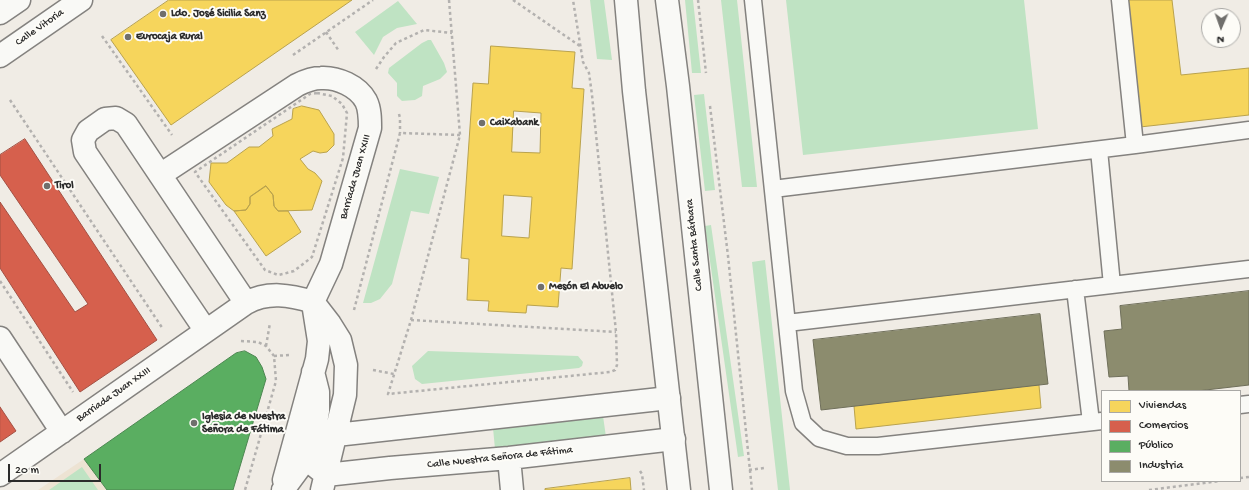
<!DOCTYPE html>
<html>
<head>
<meta charset="utf-8">
<style>
	body { margin:0 }
	#map { position:relative; width:1249px; height:490px; overflow:hidden; background:#f0ece5; font-family:"Gochi Hand",sans-serif }
	canvas { display:block }
	.legend { position:absolute; left:1101px; top:390px; width:140px; height:92px; box-sizing:border-box; background:#fdfcf7; border:1px solid #a9a8a5; margin:0; padding:5px 7px; list-style:none; font-size:12px; color:#2b2b2b }
	.legend li { display:flex; align-items:center; gap:8px; height:20px }
	.legend b { width:20px; border:1px solid #a9a8a5 }
	.north { position:absolute; left:1201px; top:8px; width:40px; height:40px; box-sizing:border-box; background:#fdfcf7; border:1px solid #a9a8a5; border-radius:50%; rotate:182deg; font-size:11px; font-weight:700; line-height:16px; text-align:center; color:#2b2b2b }
	.north::after { content:''; display:block; margin:auto; width:14px; height:18px; background:#706f6c; clip-path:polygon(50% 0,100% 100%,50% 72%,0 100%) }
	.scale { position:absolute; left:8px; top:464px; width:93px; height:18px; box-sizing:border-box; border:2px solid #2b2b2b; border-top:0; padding-left:5px; font-size:12px; line-height:14px; white-space:nowrap; color:#2b2b2b; -webkit-text-stroke:3px #fdfcf7; paint-order:stroke }
</style>
</head>
<body>
<div id="map">
<canvas width="1249" height="490"></canvas>
<ul class="legend">
<li><b style="height:11px;background:#f6d55c"></b>Viviendas</li>
<li><b style="height:11px;background:#d6604d"></b>Comercios</li>
<li><b style="height:11px;background:#5aae61"></b>Público</li>
<li><b style="height:11px;background:#8c8c6e"></b>Industria</li>
</ul>
<div class="north">N</div>
<div class="scale">20 m</div>
</div>
<script>
const ctx = document.querySelector('canvas').getContext('2d');
ctx.lineJoin = 'round';
function paint(path, color) {
  ctx.fillStyle = color;
  ctx.fill(path, 'evenodd');
}
function stroke(path, color, width, dash) {
  ctx.strokeStyle = color;
  ctx.lineWidth = width;
  ctx.lineCap = dash ? 'butt' : 'round';
  ctx.setLineDash(dash || []);
  ctx.stroke(path);
}
function label(font, color, halo, rows, align = 'center') {
  ctx.font = font + ' "Gochi Hand",sans-serif';
  ctx.lineWidth = 4;
  ctx.setLineDash([]);
  ctx.textBaseline = 'middle';
  ctx.strokeStyle = halo;
  ctx.fillStyle = color;
  for (const [text, x, y, turn = 0] of rows) {
    ctx.save();
    ctx.translate(x, y);
    ctx.rotate((+turn || 0) * Math.PI / 180);
    ctx.textAlign = isNaN(turn) ? turn : align;
    if (halo) ctx.strokeText(text, 0, 0);
    ctx.fillText(text, 0, 0);
    ctx.restore();
  }
}
paint(new Path2D(`
	M84,459L107,490H38Z`), '#ede3d3');
paint(new Path2D(`
	M590,0H604L612,60L597,59Z
	M685,0H693L701,73H692Z
	M721,0H737L757,187H742Z
	M786,0H1024L1038,129L803,155Z
	M398,1L417,24L397,28L383,37L374,55L355,32Z
	M428,40H431L444,63L447,72L440,79L423,86L422,96L415,100L402,101L397,96V83L388,73L389,68L422,43Z
	M704,94L715,190L705,191L694,95Z
	M400,169L439,177L429,214L411,211L392,284L380,299L371,303H363Z
	M711,225L744,456L738,457L705,226Z
	M765,260L790,490H778L752,262Z
	M428,351L578,356L583,362L582,366L579,368L422,384L415,379L412,366Z
	M603,416L606,437L495,449L493,428Z
	M82,467L98,490H49Z`), '#bfe3c3');
const homes = new Path2D(`
	M169,0H352L171,125L111,40Z
	M1125,0H1172L1181,75L1249,68V115L1140,127Z
	M491,46L575,52L572,88L584,89L572,269L561,268L558,307L527,305L526,313L488,311L489,301L467,300L469,259L461,258L473,83L488,84ZM514,111L541,113L540,153L512,152ZM504,195L532,197L529,238L502,236Z
	M302,106L319,110L334,134V145L327,152L320,153L313,151L300,159L308,169L315,173L322,181L312,210L278,211L274,206L273,195L266,186L250,197V204L246,210L234,211L226,205L209,182L211,163H227L249,147H259L273,136L272,129L292,119L293,109Z
	M266,186L273,195L274,206L278,211H288L301,232L266,256L234,211L246,210L250,204V197Z
	M1039,385L1041,408L856,429L854,406Z
	M630,478L631,490H545V489Z`);
paint(homes, '#f6d55c');
stroke(homes, '#b9a24d', 1);
const shops = new Path2D(`
	M25,139L157,340L80,392L0,268V202L75,312L88,304L0,175V155Z
	M0,407L16,431L0,442Z`);
paint(shops, '#d6604d');
stroke(shops, '#a35043', 1);
const public = new Path2D(`
	M245,351L256,357L262,367L266,379L233,490H107L84,459L236,353Z`);
paint(public, '#5aae61');
stroke(public, '#4c8751', 1);
const industry = new Path2D(`
	M1249,291V385L1197,391H1129L1128,376L1109,377L1104,331L1122,329L1120,306Z
	M1040,314L1048,384L821,410L813,340Z`);
paint(industry, '#8c8c6e');
stroke(industry, '#6f6f5a', 1);
const service = new Path2D(`
	M753,0L794,391L803,423L819,438L847,446H878L1102,421
	M1120,0L1135,145L1249,130
	M1099,150L1112,285
	M773,189L1135,145
	M1075,289L1091,422
	M787,323L1249,269
	M1240,405L1249,404`);
const minor = new Path2D(`
	M160,175L297,85C305,81 313,78 321,78C337,77 358,86 366,101C370,109 370,119 370,128L331,264L313,302
	M313,302L330,324L340,340L346,365L345,395L322,490
	M206,331L85,152L83,140L88,131L105,119L116,118L126,124L246,303
	M0,338L62,432
	M313,372L318,392V411L311,452L315,466L326,475L390,468L509,458L674,439
	M509,458L512,490
	M0,475L246,303C268,291 290,295 313,302
	M284,480L317,359L319,341L313,303
	M283,490L311,452L336,435L669,398`);
const secondary = new Path2D(`
	M626,0L634,91L679,490
	M667,0L678,86L721,490`);
const trunk = new Path2D(`
	M0,13L19,0
	M0,56L81,0`);
stroke(service, '#84827f', 19);
stroke(minor, '#84827f', 25);
stroke(secondary, '#84827f', 25);
stroke(trunk, '#84827f', 25);
stroke(new Path2D(`
	M449,0L460,135L411,320L388,394L610,372L615,370L617,365L616,332L592,95L589,73L583,62L573,0
	M513,0L580,46
	M698,0L706,73
	M326,32L339,51
	M102,36L172,135
	M293,55L373,0
	M376,69L384,57L396,43L424,30L452,33
	M317,93L332,96L342,104L347,113L343,158L312,257L294,271L283,274L278,275L265,270L195,172L310,94Z
	M10,100L163,329
	M710,106L728,256L752,490
	M399,114L400,118V133
	M0,281L73,392
	M354,310L400,133L460,135
	M411,320L616,332
	M241,341L258,342L266,346L274,356L276,381L245,490
	M266,346L270,323
	M274,356L289,355
	M373,370L394,374
	M749,470L764,468
	M640,471L642,474L644,490
	M1240,478L1249,477
	M1149,490L1220,481`), '#b3b1af', 2.5, [3, 3]);
stroke(service, '#f9f9f6', 16);
stroke(minor, '#f9f9f6', 22);
stroke(secondary, '#f9f9f6', 22);
stroke(trunk, '#f9f9f6', 22);
for (const [x, y, r, color] of [
	[163,14,4,"#706f6c"],
	[128,37,4,"#706f6c"],
	[482,123,4,"#706f6c"],
	[47,186,4,"#706f6c"],
	[541,287,4,"#706f6c"],
	[194,423,4,"#706f6c"]
]) {
  const dot = new Path2D();
  dot.arc(x, y, r, 0, 2 * Math.PI);
  ctx.fillStyle = color;
  ctx.fill(dot);
  stroke(dot, '#fdfcf7', 1.5);
}
label('bold 11px', '#2b2b2b', '#fdfcf7', [
	["Ldo. José Sicilia Sanz",171,14],
	["Eurocaja Rural",136,37],
	["Caixabank",490,123],
	["Tirol",55,186],
	["Mesón El Abuelo",549,287],
	["Iglesia de Nuestra",202,417],
	["Señora de Fátima",202,430]
], 'left');
label('11px', '#2b2b2b', '#fdfcf7', [
	["Calle Vitoria",40,28,-35],
	["Barriada Juan XXIII",356,177,-74],
	["Calle Santa Bárbara",695,245,-96],
	["Barriada Juan XXIII",114,395,-35],
	["Calle Nuestra Señora de Fátima",500,458,-6]
]);
</script>
</body>
</html>
